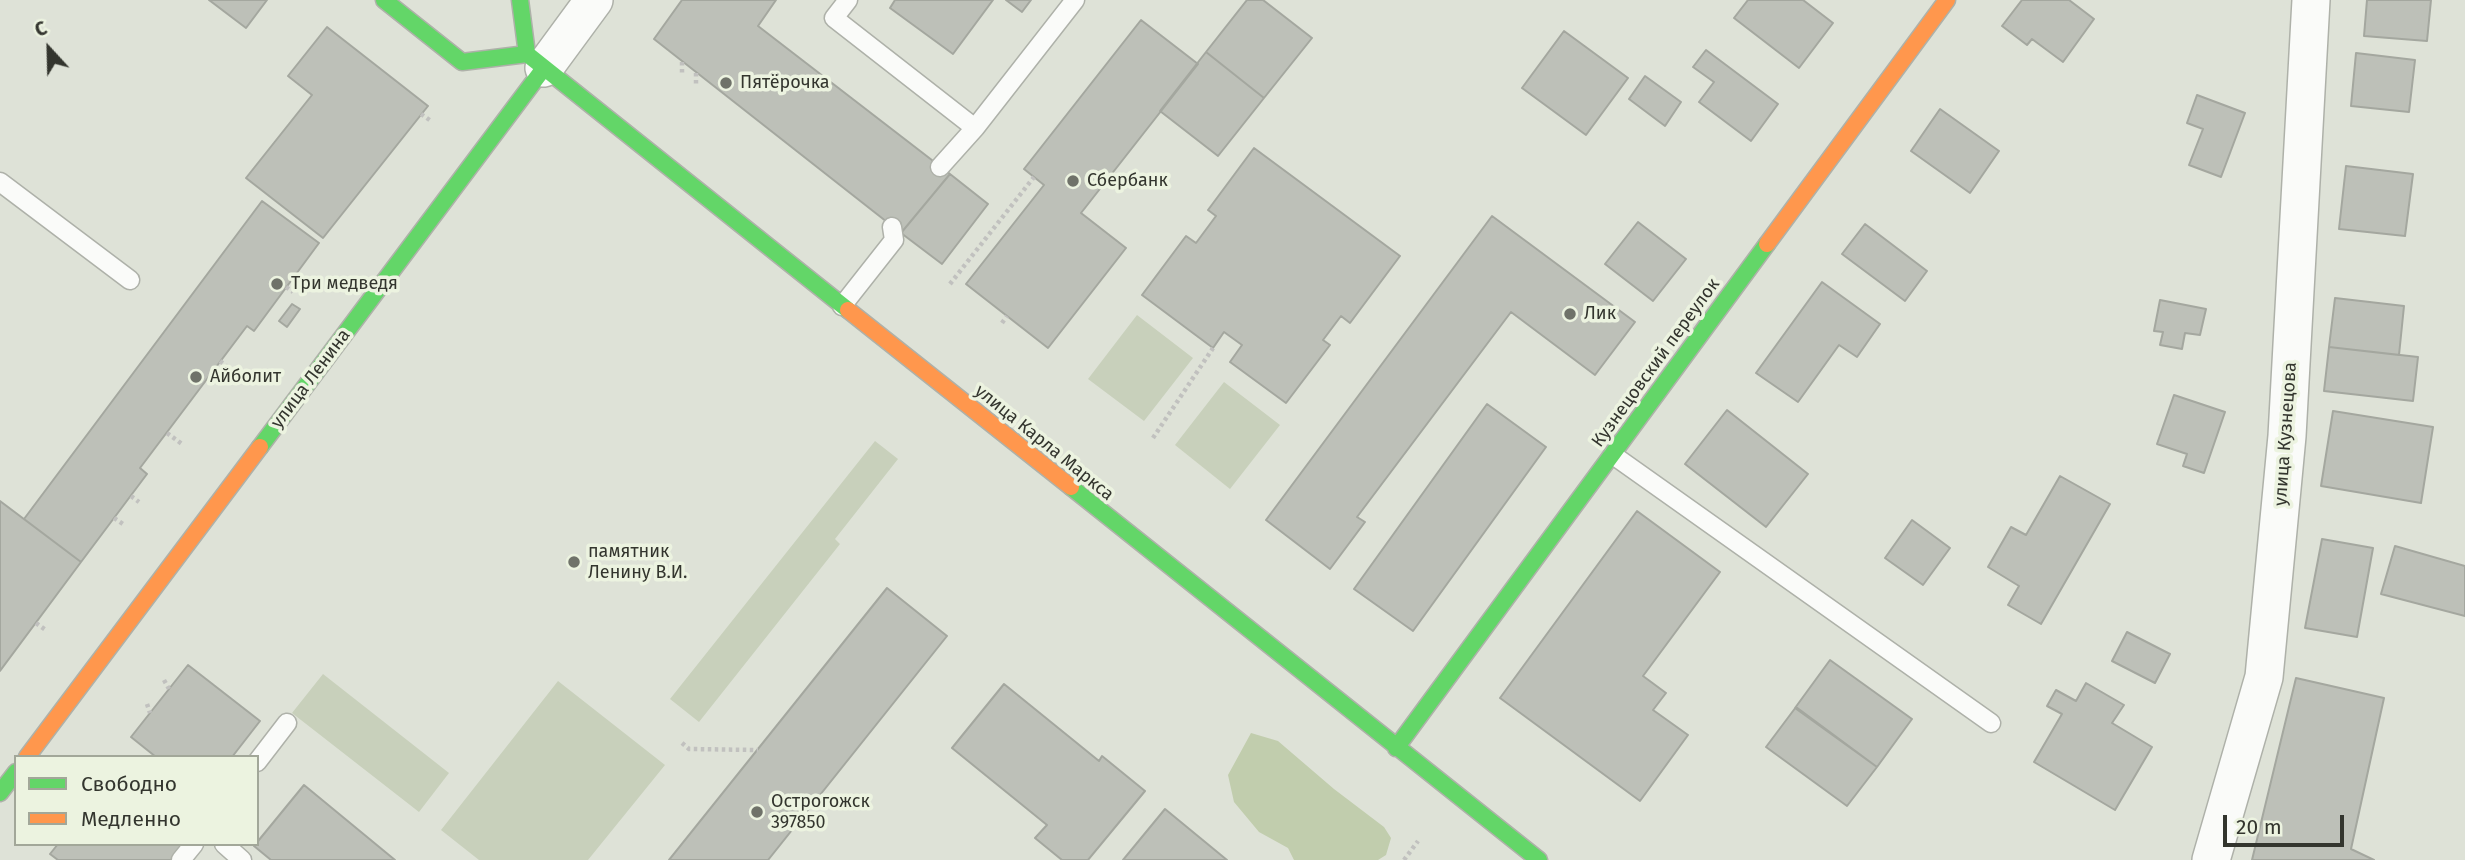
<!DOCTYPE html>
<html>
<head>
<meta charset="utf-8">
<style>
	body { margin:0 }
	#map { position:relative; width:2465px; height:860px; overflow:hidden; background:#dee2d7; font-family:"Fira Sans",sans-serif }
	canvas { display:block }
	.legend { position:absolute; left:14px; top:755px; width:245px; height:91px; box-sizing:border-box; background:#ecf3e0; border:2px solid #a2a799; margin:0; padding:9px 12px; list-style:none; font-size:21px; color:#33352e }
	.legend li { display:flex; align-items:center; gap:14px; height:35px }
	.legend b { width:35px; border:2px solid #a2a799 }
	.north { position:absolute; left:14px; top:14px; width:70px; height:70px; -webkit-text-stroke:5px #ecf3e0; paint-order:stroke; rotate:338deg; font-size:19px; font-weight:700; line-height:28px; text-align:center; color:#33352e }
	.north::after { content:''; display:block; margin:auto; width:24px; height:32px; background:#33352e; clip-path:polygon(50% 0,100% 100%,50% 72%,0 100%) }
	.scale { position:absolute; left:2223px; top:815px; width:121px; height:32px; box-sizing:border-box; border:4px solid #33352e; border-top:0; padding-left:9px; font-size:21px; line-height:24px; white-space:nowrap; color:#33352e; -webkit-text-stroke:5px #ecf3e0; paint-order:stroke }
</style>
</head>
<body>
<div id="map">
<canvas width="2465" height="860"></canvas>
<ul class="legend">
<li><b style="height:9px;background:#63d668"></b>Свободно</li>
<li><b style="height:9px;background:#ff974d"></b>Медленно</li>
</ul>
<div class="north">С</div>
<div class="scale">20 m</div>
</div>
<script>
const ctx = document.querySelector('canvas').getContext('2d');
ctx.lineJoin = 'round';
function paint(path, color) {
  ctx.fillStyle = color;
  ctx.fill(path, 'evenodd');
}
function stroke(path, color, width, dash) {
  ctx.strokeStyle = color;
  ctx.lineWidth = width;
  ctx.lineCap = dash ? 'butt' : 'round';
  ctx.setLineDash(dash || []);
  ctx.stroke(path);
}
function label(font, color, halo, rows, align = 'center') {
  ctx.font = font + ' "Fira Sans",sans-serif';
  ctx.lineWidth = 7;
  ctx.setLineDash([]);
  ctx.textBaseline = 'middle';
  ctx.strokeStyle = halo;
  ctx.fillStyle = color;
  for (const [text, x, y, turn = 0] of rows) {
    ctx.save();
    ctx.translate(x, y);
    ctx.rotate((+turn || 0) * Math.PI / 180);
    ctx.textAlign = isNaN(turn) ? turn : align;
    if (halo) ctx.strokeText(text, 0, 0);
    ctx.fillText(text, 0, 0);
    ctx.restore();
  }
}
paint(new Path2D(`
	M1137,315L1193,358L1144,421L1088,379Z
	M1224,382L1280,425L1230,489L1175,445Z
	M875,441L898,459L835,539L840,544L699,722L670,699Z
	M323,674L449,773L419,812L292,713Z
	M558,681L665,765L588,860H479L441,830Z`), '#c8d0bb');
paint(new Path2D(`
	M1251,733L1278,741L1334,789L1384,827L1391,838L1386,855L1378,860H1294L1288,848L1259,832L1234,802L1228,775Z`), '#c1cdad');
const building = new Path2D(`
	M209,0H267L246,28Z
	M682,0H776L758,26L950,174L901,233L654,39Z
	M895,0H993L953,54L890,8Z
	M1006,0H1031L1022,12Z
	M1247,0H1263L1312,38L1264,98L1206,52Z
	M1748,0H1803L1833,23L1799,68L1734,18Z
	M2022,0H2069L2094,19L2063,62L2032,39L2027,45L2002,26Z
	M2367,0H2431L2427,41L2364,36Z
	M1141,20L1198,64L1081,213L1126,248L1048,348L966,284L1044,185L1024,169Z
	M327,27L428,106L323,238L246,178L312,95L288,76Z
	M1564,31L1628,78L1586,135L1522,88Z
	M1706,50L1778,104L1751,141L1699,102L1714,82L1693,67Z
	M1206,52L1264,98L1218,156L1160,111Z
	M2356,53L2415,60L2409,112L2351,106Z
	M1645,76L1681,102L1665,126L1629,99Z
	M2197,95L2245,113L2221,177L2189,165L2203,129L2187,123Z
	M1940,109L1999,151L1970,193L1911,151Z
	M1254,148L1400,256L1350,323L1341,316L1323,340L1330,345L1286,403L1230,362L1242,345L1224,332L1213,348L1142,295L1186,236L1196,243L1216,216L1208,210Z
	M2346,166L2413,174L2405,236L2339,229Z
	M950,174L988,204L942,264L901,233Z
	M262,201L319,243L254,331L247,326L140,468L147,474L81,562L24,519Z
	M1492,216L1635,322L1595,375L1511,312L1357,517L1365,522L1330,569L1266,520Z
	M1638,222L1686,259L1653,301L1605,264Z
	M1865,224L1927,271L1905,301L1842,254Z
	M1822,282L1880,324L1857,357L1839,345L1798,402L1756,373Z
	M2335,298L2404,306L2399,355L2329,347Z
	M2160,300L2206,309L2200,335L2185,333L2182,349L2160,345L2163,332L2154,331Z
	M292,304L300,309L287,327L279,321Z
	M2329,347L2418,357L2413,401L2324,391Z
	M2174,395L2225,412L2204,473L2183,466L2187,454L2157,444Z
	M1487,404L1546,447L1413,631L1354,589Z
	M1727,410L1808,474L1766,527L1685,464Z
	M2333,411L2433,427L2421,503L2321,486Z
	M2060,476L2110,504L2041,624L2008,605L2019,586L1988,567L2011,527L2026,535Z
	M0,501L81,562L0,671Z
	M1637,511L1720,572L1643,676L1666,693L1653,710L1688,735L1640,801L1500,698Z
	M1912,520L1950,548L1923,585L1885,558Z
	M2322,539L2373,548L2357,637L2305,628Z
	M2395,546L2465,566V616L2381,594Z
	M887,588L947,636L768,860H669Z
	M2127,632L2170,654L2155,683L2112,661Z
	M1830,660L1912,719L1877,767L1795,708Z
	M188,665L260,721L232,757H156L131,737Z
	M2296,678L2384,698L2351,849L2374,860H2252Z
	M2086,683L2124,705L2112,723L2152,747L2115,810L2034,762L2062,714L2047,706L2056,690L2076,701Z
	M1004,684L1099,761L1102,756L1145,791L1088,860H1062L1035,838L1047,825L952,748Z
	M1796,707L1877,767L1847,806L1766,747Z
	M304,785L395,860H271L254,846Z
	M1165,809L1227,860H1123Z
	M58,844H183L171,860H58L50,854Z`);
paint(building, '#bdc0b8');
stroke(building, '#a4a79f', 2);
const lane = new Path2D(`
	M848,0L834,18L975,128L1075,0
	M940,167L975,128
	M0,182L130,280
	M842,306L894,240L892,227
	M1613,455L1991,723
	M257,762L287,723
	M224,844L242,860
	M181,860L194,844`);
const street = new Path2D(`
	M544,68L594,0
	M2211,860L2264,677L2287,436L2311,0`);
const fast = new Path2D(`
	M384,0L462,62L527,54
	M520,0L527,54L848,310
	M260,447L544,68
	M1071,487L1539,860
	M1396,748L1767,244
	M0,793L16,772`);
const slow = new Path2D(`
	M1767,244L1947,0
	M848,310L1071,487
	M27,757L260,447`);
stroke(lane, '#aeb1a9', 21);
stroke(street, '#aeb1a9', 40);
stroke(fast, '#aeb1a9', 19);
stroke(slow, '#aeb1a9', 19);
stroke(new Path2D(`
	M682,62V76
	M696,73V87
	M421,114L431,121
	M950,284L1034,177
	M286,287L293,292
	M1002,323L1007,316
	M220,361L234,372
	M167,433L182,444
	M1153,438L1213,348
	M131,496L139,502
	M114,518L123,524
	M36,623L47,631
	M164,680L169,689
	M147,704L150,713
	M682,743L689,749L758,750
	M1404,860L1418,841`), '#c1c1bf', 4.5, [3.5, 3.5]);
stroke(lane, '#fafbf9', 18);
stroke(street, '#fafbf9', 37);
stroke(fast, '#63d668', 16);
stroke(slow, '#ff974d', 16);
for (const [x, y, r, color] of [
	[726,83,7,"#6f7269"],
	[1073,181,7,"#6f7269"],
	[277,284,7,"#6f7269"],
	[1570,314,7,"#6f7269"],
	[196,377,7,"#6f7269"],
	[574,562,7,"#6f7269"],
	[757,812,7,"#6f7269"]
]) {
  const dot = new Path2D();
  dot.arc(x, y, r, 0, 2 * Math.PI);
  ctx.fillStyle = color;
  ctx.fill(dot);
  stroke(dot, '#ecf3e0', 2.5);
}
label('18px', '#33352e', '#ecf3e0', [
	["Пятёрочка",740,83],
	["Сбербанк",1087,181],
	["Три медведя",291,284],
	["Лик",1584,314],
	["Айболит",210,377],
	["памятник",588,552],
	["Ленину В.И.",588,573],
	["Острогожск",771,802],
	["397850",771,823]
], 'left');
label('18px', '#33352e', '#ecf3e0', [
	["Кузнецовский переулок",1656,363,-54],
	["улица Ленина",311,379,-53],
	["улица Кузнецова",2286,434,-86],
	["улица Карла Маркса",1044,443,39]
]);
</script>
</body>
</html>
